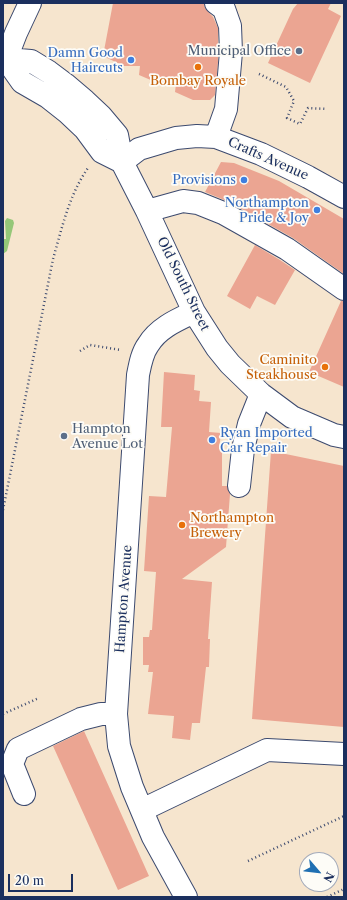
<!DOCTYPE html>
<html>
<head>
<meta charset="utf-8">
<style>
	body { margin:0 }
	#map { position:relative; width:347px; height:900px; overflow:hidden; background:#f6e5ce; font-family:"Libre Caslon Text",serif }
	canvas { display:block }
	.frame { position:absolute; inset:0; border:4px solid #1b2f5e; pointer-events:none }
	.north { position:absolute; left:299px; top:852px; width:40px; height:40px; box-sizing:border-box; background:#fdfcf7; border:1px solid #a3aaba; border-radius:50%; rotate:118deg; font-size:11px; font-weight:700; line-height:16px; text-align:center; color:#1b2f5e }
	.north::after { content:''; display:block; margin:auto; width:14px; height:18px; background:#1f6fb2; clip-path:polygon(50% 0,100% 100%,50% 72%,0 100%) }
	.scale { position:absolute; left:8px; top:874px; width:65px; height:18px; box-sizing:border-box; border:2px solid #1b2f5e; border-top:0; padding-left:5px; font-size:12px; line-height:14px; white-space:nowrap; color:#1b2f5e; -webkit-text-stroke:3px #fdfcf7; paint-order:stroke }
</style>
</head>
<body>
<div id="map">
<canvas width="347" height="900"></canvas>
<div class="frame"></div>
<div class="north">N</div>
<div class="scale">20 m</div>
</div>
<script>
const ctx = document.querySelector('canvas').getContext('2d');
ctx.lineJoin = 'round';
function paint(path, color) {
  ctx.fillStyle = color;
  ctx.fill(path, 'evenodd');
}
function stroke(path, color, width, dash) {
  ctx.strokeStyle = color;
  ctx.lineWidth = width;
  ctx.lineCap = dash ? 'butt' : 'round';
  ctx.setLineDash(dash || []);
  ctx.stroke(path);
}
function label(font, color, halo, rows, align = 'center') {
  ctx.font = font + ' "Libre Caslon Text",serif';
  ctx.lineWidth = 3.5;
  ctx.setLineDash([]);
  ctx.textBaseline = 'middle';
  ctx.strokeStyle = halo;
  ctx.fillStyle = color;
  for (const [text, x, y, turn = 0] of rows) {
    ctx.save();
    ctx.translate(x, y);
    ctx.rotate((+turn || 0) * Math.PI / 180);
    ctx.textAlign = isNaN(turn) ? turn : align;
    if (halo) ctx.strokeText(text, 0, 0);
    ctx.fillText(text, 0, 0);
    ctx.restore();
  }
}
paint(new Path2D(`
	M7,218L13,220L14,223L7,251L3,254V239H6L5,221Z`), '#95c778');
paint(new Path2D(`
	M113,3H204L205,8L213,17L218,28V62L215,95L210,100H193L175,92L176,84H160L139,75L140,66H124L103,56Z
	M298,3H331L328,9L341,16L310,83L268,63L293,9Z
	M221,162L234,163L279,181L344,219V274L293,238L229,202L205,192Z
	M255,245L280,260L295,270L275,305L257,296L250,309L227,296Z
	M341,301H344V387L309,372Z
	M164,372L195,375L194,390L200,391L199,401L211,402L209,432L221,433L219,449H222V486H227L230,494L226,547L182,579L212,582L208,639H210L209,667H206L200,723H192L190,740L172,738L174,716L148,714L153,672H148L149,665H143V637H149L150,630H152L156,572L144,571L149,496L166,497L172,427H161Z
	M271,451L344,466V727L252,719Z
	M84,731L149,876L118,890L53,746Z`), '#eba592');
const minor = new Path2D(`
	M216,3L224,9L230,26L231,52L226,109L216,137
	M3,57L6,59L31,61L49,72L65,84L85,101L101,116L117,135L122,162L147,211L194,312L217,348L230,364L261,394L292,417L334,435L344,437
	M6,59L22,82L48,97L67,112L85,129L102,152L122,162
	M6,59L16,33L30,3
	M122,162L139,149L176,138L197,136L216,137L261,154L308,177L344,197
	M147,211L183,201L198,203L223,213L287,249L344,289
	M239,486L243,449L249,424L261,394
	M24,794L12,764L18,749L81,719L101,714H116
	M142,810L267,750L344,754
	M186,897L153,837L132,787L119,746L116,714L138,375C140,365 142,353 148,345C158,328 177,320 194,312`);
stroke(minor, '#3c4a6f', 24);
stroke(new Path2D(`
	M259,74L286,87L294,101L287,118L300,124L308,108L327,109
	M80,351L90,345L121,350
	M3,510L53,259C62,228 69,195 88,168
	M3,714L39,698
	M248,861L344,816
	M327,897L344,889`), '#3c4a6f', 2.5, [1, 3]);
stroke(minor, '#fff', 22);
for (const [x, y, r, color] of [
	[299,51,4,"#5c6f8a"],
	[131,60,4,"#3f7fe0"],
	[198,67,4,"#e8710a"],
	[244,180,4,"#3f7fe0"],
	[317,210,4,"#3f7fe0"],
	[325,367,4,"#e8710a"],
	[64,436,4,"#5c6f8a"],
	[212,440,4,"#3f7fe0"],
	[182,525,4,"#e8710a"]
]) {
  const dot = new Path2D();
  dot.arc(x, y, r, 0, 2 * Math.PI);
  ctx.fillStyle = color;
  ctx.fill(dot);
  stroke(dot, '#fdfcf7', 1.5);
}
label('13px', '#4e5e75', '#fdfcf7', [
	["Municipal Office",291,51],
	["Hampton",72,429,"left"],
	["Avenue Lot",72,444,"left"]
], 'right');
label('13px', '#366cbe', '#fdfcf7', [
	["Damn Good",123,53],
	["Haircuts",123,68],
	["Provisions",236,180],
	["Northampton",309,203],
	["Pride & Joy",309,218],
	["Ryan Imported",220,433,"left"],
	["Car Repair",220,448,"left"]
], 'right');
label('13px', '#c56008', '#fdfcf7', [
	["Bombay Royale",198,81],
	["Caminito",317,360,"right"],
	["Steakhouse",317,375,"right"],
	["Northampton",190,518,"left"],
	["Brewery",190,533,"left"]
]);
label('13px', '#1b2f5e', '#fdfcf7', [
	["Crafts Avenue",268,159,24],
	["Old South Street",183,284,64],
	["Hampton Avenue",124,599,-86]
]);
</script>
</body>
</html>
